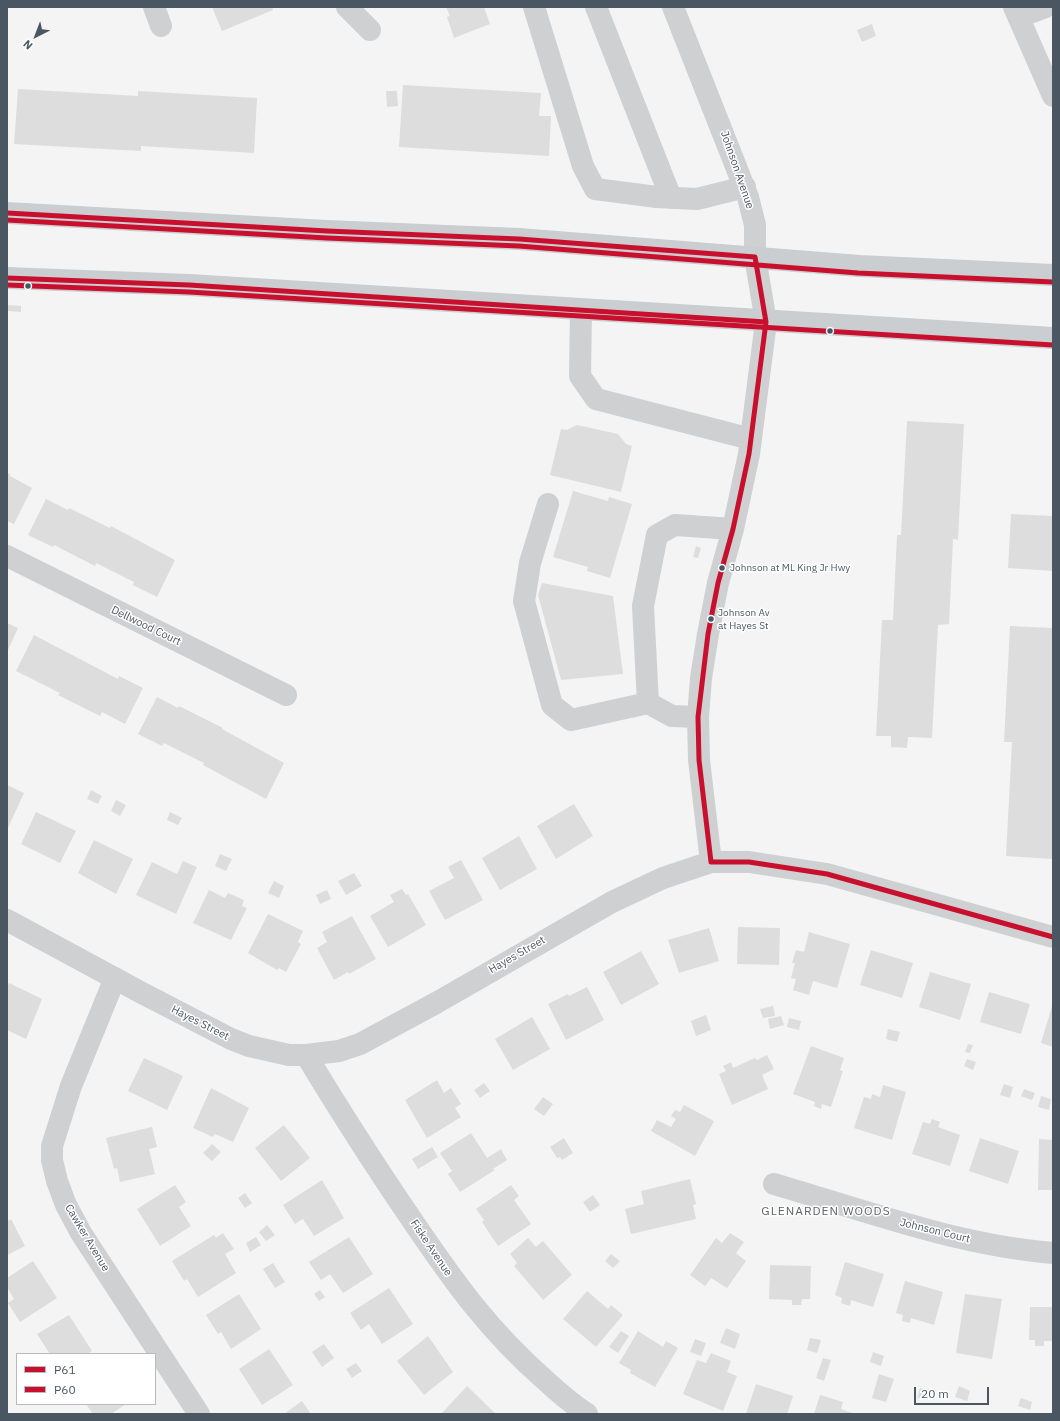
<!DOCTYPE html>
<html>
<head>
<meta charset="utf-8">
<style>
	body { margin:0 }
	#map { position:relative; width:1060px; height:1421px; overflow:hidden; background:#f4f4f4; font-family:"IBM Plex Sans",sans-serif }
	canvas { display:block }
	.frame { position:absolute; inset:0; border:8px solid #4a5661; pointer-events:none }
	.legend { position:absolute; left:16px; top:1353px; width:140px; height:52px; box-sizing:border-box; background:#fff; border:1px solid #b7bbc0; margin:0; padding:5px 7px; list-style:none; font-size:12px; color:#4a5661 }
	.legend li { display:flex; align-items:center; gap:8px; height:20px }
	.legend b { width:20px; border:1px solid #b7bbc0 }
	.north { position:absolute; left:16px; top:16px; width:40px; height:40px; -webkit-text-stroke:3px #fff; paint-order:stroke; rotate:222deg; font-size:11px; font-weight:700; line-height:16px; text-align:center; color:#4a5661 }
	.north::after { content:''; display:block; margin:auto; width:14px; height:18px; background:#4a5661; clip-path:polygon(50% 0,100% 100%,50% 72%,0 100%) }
	.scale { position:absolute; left:914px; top:1387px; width:75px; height:18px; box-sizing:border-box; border:2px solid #4a5661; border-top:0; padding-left:5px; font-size:12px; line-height:14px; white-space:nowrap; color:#4a5661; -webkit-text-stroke:3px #fff; paint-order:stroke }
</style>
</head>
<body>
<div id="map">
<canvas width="1060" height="1421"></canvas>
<div class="frame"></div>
<ul class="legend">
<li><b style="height:5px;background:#c8102e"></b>P61</li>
<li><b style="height:5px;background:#c8102e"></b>P60</li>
</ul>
<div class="north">N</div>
<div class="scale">20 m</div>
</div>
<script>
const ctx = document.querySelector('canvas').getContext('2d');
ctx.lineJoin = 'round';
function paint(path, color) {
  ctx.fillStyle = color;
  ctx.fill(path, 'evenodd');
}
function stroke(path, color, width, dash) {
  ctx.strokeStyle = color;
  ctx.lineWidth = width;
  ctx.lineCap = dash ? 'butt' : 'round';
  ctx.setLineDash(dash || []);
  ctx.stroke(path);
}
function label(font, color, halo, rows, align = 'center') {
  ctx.font = font + ' "IBM Plex Sans",sans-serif';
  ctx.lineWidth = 3;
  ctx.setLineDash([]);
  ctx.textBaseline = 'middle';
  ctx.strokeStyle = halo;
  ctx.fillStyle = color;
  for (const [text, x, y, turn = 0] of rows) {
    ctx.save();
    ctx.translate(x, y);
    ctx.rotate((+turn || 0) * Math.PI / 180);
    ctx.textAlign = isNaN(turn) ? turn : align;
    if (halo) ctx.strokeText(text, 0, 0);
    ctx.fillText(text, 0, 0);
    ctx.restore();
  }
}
paint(new Path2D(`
	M212,7H272L273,10L222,31Z
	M446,7H484L490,24L454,38L447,17L450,16Z
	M872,24L876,36L862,42L857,30Z
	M403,85L541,93L539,116H551L549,156L399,147Z
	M18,89L138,96V91L257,98L254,153L141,146V151L14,144Z
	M386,91H397L398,106L387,107Z
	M7,305L21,306V312L7,311Z
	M907,421L964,424L958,540L953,539L949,624L938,625L932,738L908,737L907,748L891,747V736H876L882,620H893L897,535H901Z
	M577,425L618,434L626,444L632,446L621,492L550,475L561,429L567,430Z
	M7,473L10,474V476L32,488L14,524L7,521Z
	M573,491L608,501L609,497L632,504L610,578L587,571L588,567L553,557Z
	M46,499L68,510L69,508L110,528L111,526L175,560L157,597L133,585L134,582L96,563L95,566L54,545L53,547L28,535Z
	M1011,514L1053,516V571L1008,568Z
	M696,546L701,548L698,558L693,557Z
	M542,583L613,596L623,674L561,680L538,595Z
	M7,623L18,628L7,652Z
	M1010,626L1053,628V859L1006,856L1012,742H1004Z
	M34,635L118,679L119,676L143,688L125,724L102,712L100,716L58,695L60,693L16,671Z
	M157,697L178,708L179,706L223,728L222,729L284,763L266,799L203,765L204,763L164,743L162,746L138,734Z
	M7,785L24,793L7,830Z
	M91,790L102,796L98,804L87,799Z
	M116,800L126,805L120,816L111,811Z
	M574,804L593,836L556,859L537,826Z
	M36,812L76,831L60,863L21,844Z
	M170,812L182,818L178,825L167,820Z
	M519,836L537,869L500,890L482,858Z
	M94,840L133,859L116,894L78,873Z
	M220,854L232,859L226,871L215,866Z
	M461,860L483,900L445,920L429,891L454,878L448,867Z
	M183,861L197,867L176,914L136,895L152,862L177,874Z
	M354,873L362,886L346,895L338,881Z
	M274,881L284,886L279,898L268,893Z
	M402,889L406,895L408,894L426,925L388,947L370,916L394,902L390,895Z
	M209,890L225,898L228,893L244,900L242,906L247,908L231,940L193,923Z
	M327,890L331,899L320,904L316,895Z
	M268,914L303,931L298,942L301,944L286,972L279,968L277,970L248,953Z
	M352,916L376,959L349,974L348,972L334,980L317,948L327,942L322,932Z
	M738,927L780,928L779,965L737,964Z
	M709,928L719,961L679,973L668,940Z
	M809,932L850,944L837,988L813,981L809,995L793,990L796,979L791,978L795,963H792L796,950L804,952Z
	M871,950L913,963L902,998L860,985Z
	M641,951L659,984L621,1005L603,972Z
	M930,972L971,984L960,1020L919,1007Z
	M9,983L42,999L26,1039L7,1030V987Z
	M587,987L604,1020L566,1040L548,1004L568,994L569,996Z
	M989,992L1030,1004L1021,1034L980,1022Z
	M773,1006L775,1016L763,1018L760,1009Z
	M1052,1006L1053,1007V1047L1041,1043Z
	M706,1015L711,1030L696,1036L691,1021Z
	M781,1016L784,1025L770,1029L768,1019Z
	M532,1017L550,1049L513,1070L495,1039Z
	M789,1018L801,1021L799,1030L787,1027Z
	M888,1029L900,1032L897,1042L886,1039Z
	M968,1044L973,1045L970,1053L965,1052Z
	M811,1046L844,1058L840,1070L843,1071L831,1107L822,1104L821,1109L814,1106L815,1102L793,1094Z
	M767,1055L774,1069L762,1075L768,1089L732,1105L719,1074L726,1071L723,1066L731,1062L733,1068L755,1058L757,1060Z
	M144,1058L183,1076L167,1110L128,1091Z
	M967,1059L976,1062L973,1070L964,1066Z
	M437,1080L444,1093L451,1088L461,1104L455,1108L461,1117L427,1138L405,1100Z
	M484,1083L490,1091L480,1098L474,1090Z
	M1004,1084L1013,1087L1010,1098L1000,1095Z
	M883,1085L906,1092L892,1140L854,1128L864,1097L871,1099L872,1094L880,1097Z
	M211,1088L249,1108L233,1142L215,1134L213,1137L193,1128Z
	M1024,1089L1035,1093L1032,1100L1021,1096Z
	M1041,1096L1051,1099L1049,1110L1038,1107Z
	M543,1097L553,1104L544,1116L534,1109Z
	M684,1105L714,1121L695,1156L651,1131L657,1120L671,1127L676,1119L671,1116L675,1110L680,1112Z
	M932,1119L940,1122L938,1127L960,1135L950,1166L912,1154L923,1122L930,1124Z
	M284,1125L310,1158L281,1181L255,1148Z
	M152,1127L157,1147L149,1149L155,1174L120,1182L117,1168L114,1169L106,1138Z
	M471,1133L487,1158L501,1149L507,1160L493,1169L495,1170L460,1192L448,1174L452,1171L440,1153Z
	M564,1138L573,1153L562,1160L560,1157L557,1158L550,1147Z
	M980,1138L1019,1151L1008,1184L969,1171Z
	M1039,1139L1053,1140V1190H1038Z
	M212,1144L221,1152L212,1161L203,1153Z
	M432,1147L438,1157L418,1169L412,1159Z
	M690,1179L696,1204L693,1205L696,1219L631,1234L625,1209L644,1204L641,1191Z
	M322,1180L344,1218L314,1236L303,1219L295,1224L283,1205Z
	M175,1185L186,1202L179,1207L191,1226L160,1246L137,1209Z
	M511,1185L519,1196L514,1200L531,1224L498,1246L482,1222L484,1220L476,1209Z
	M245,1193L252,1203L245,1208L238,1198Z
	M593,1195L600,1205L590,1212L583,1202Z
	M7,1217L9,1221L11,1219L25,1246L7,1255Z
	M267,1225L275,1235L266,1241L259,1232Z
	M223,1233L234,1249L225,1254L236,1273L198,1297L187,1279L184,1281L172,1261L214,1235L216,1238Z
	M730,1233L744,1242L736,1253L746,1261L727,1288L711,1278L705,1286L690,1275L716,1238L722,1243Z
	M256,1237L261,1245L250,1252L246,1243Z
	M349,1237L373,1274L343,1293L330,1274L321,1280L309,1262Z
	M528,1238L536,1247L543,1241L572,1275L543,1300L514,1266L517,1263L510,1254Z
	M611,1254L620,1261L613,1268L605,1261Z
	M33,1261L57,1298L20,1322L8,1303L14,1299L7,1287V1278Z
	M845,1262L884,1274L873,1307L851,1300L850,1306L841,1303L842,1298L835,1295Z
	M273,1263L285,1282L275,1288L263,1269Z
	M770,1265L811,1266L810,1299H802L801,1305H792V1300L769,1299Z
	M905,1281L943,1292L934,1325L911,1318L910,1323L902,1321L903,1315L896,1313Z
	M389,1288L413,1324L382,1344L369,1324L361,1330L350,1313Z
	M320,1290L325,1297L319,1301L314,1294Z
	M587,1291L608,1309L611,1305L623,1315L596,1347L563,1319Z
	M239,1294L261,1329L231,1349L221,1332L218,1334L206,1315Z
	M965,1294L1002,1299L992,1359L956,1353Z
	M1030,1307H1053V1341H1044V1346H1035V1340H1029Z
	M69,1315L92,1351L87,1354H50L37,1334Z
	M726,1328L740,1334L735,1349L720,1343Z
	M621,1331L629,1336L618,1353L609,1347Z
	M638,1331L663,1347L666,1341L678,1348L655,1387L630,1373L631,1370L619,1363Z
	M428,1336L453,1372L424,1395L397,1361Z
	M810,1338L821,1340L817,1353L807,1350Z
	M695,1339L706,1343L701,1356L690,1352Z
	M324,1344L334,1358L322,1367L312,1352Z
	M269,1349L293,1385L262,1405L239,1369Z
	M873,1352L884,1356L881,1366L870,1362Z
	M711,1353L731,1361L727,1372L737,1376L723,1411L683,1394L697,1360L706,1363Z
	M823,1358L831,1360L824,1381L816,1378Z
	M356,1363L362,1371L352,1378L346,1369Z
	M879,1374L894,1379L886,1402L872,1398Z
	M756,1384L793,1396L787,1414H746Z
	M467,1386L496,1414H441Z
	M959,1386L970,1391L967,1401L955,1397Z
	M920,1388L931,1390L928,1400L917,1398Z
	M820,1395L843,1402L841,1409L855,1414H814Z
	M1021,1398L1032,1402L1030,1410L1018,1406Z
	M302,1401L311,1414H284Z
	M86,1404H126L111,1414H93Z`), '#ddddde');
stroke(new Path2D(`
	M154,7L161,26
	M347,7L370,30
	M534,7L583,166L595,189L657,197L697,199L745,187
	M596,7L671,198
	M673,7L748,197L755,225V257L766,322L749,454L733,529L718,583L708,634L701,678L698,717L699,760L711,862
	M1014,7L1053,96
	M1019,17L1046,7
	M581,310L580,376L596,399L751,439
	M548,504L530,563L524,601L552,705L571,720L648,703
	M7,556L286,695
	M698,717L672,716L648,703L643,606L657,535L675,525L733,529
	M7,920L142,993L231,1039L249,1046L289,1055H306L339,1051L360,1044L436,1003L612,902L663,878L711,862H749L827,874L1053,937
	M115,978L71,1086L52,1146V1160L57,1181L66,1205L81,1233L199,1414
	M306,1055C340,1111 375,1166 412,1220C454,1282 489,1331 545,1380C558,1392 572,1404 587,1414
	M774,1184C866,1211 957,1245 1053,1253`), '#ced0d2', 22);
stroke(new Path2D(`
	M7,213L327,231L519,239L859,266L1053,275
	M7,278L189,285L1053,338`), '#caced1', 22);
stroke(new Path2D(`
	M7,213L327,231L519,239L755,257L766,322L749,454L733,529L718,583L708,634L698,717L699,760L711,862
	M7,278L189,285L766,322
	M711,862H749L827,874L1053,937`), '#c8102e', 5);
stroke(new Path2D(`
	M7,220L327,238L519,246L858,273L1053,282
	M7,285L189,292L1053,345`), '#c8102e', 5);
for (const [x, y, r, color] of [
	[28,286,3.5,"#4a5661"],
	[830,331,3.5,"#4a5661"],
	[722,568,3.5,"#4a5661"],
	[711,619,3.5,"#4a5661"]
]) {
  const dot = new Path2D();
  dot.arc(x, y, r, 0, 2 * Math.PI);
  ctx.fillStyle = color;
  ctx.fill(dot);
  stroke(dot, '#fff', 1.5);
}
label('10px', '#4a5661', '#fff', [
	["Johnson at ML King Jr Hwy",730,568],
	["Johnson Av",718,613],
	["at Hayes St",718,626]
], 'left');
label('11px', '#4a5661', '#fff', [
	["Johnson Avenue",737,170,71],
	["Dellwood Court",146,626,26],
	["Hayes Street",517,955,-30],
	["Hayes Street",200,1023,27],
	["Johnson Court",935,1231,14],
	["Cawker Avenue",87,1238,59],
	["Fiske Avenue",431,1248,56]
]);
ctx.letterSpacing = '1px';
label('12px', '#5f6368', '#fff', [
	["GLENARDEN WOODS",826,1212]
]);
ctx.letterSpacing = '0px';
</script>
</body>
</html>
